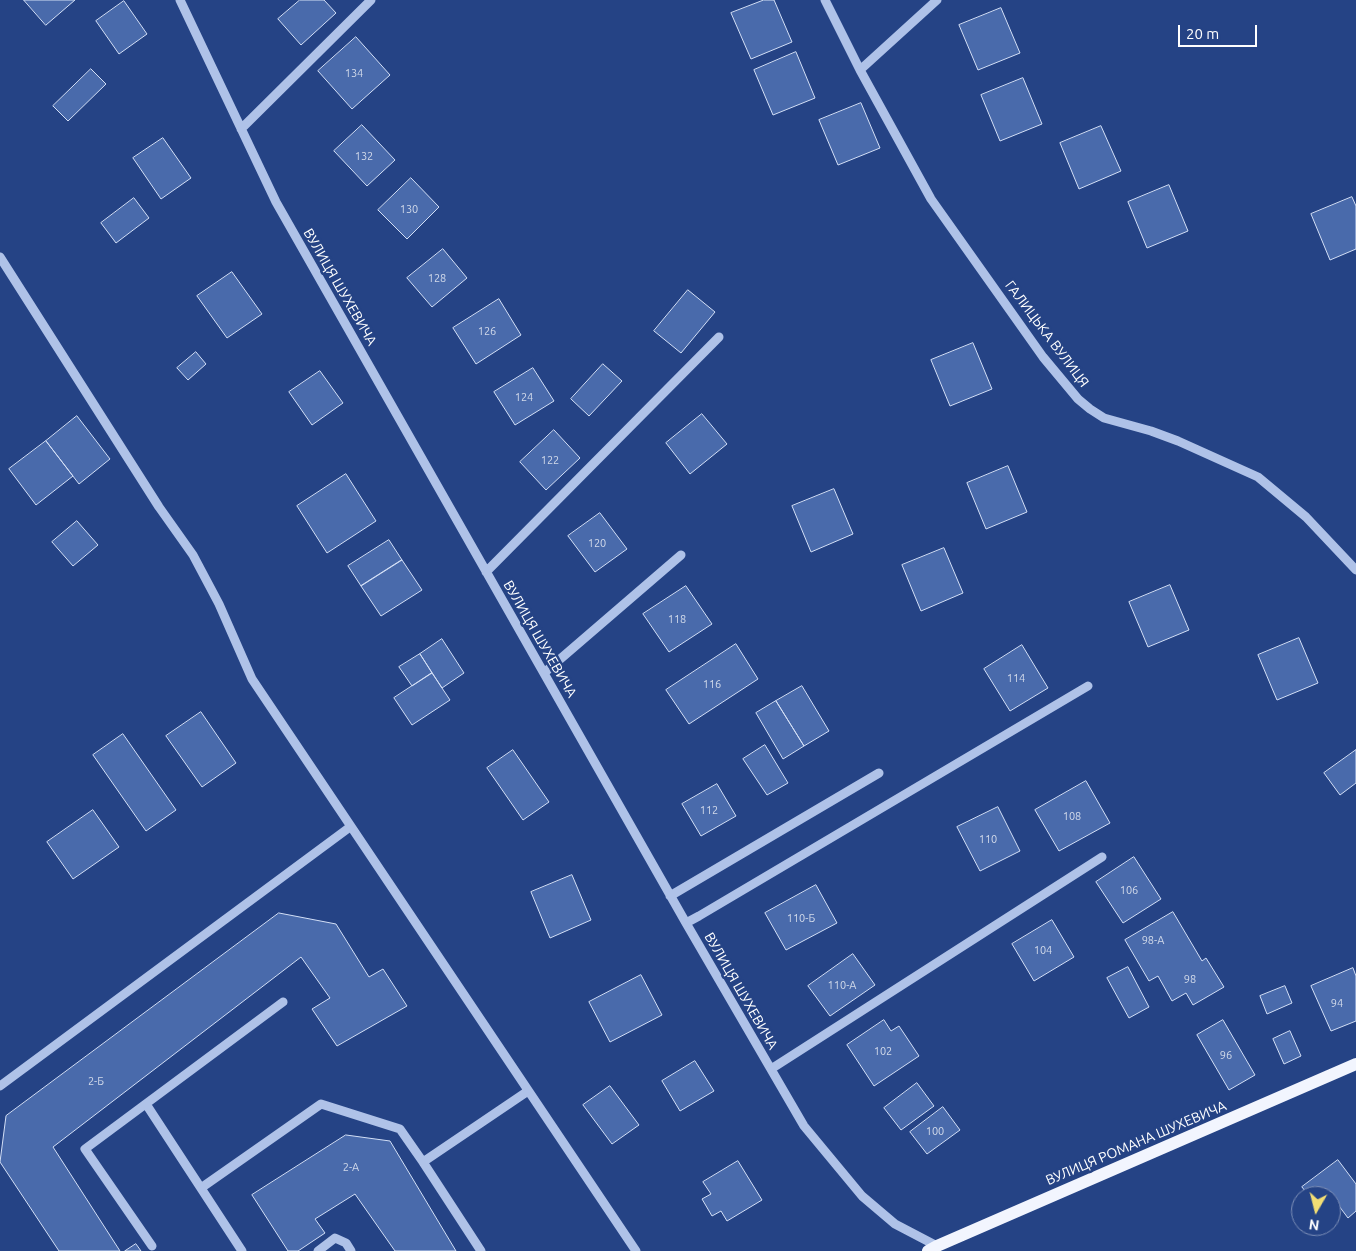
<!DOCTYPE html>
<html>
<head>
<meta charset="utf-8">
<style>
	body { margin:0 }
	#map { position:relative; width:1356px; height:1251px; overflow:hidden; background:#254385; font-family:Ubuntu,sans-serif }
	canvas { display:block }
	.north { position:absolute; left:1291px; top:1186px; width:50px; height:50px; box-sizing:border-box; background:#254385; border:1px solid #7c8eb6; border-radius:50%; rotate:188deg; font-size:14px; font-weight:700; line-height:20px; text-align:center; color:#fff }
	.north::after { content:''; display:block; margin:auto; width:18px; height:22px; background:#f2dd74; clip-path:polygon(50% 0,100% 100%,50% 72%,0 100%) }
	.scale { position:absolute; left:1178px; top:25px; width:79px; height:22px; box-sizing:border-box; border:2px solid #fff; border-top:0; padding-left:6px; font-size:15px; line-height:18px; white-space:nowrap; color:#fff; -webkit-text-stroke:4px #254385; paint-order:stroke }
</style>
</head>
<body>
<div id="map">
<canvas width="1356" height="1251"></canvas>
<div class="north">N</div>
<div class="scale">20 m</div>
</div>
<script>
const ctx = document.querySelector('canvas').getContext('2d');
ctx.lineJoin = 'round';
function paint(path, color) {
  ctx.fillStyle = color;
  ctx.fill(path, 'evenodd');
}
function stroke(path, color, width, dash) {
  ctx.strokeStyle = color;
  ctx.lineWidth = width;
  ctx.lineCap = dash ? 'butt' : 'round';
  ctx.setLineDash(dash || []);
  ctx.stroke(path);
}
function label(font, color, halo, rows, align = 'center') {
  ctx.font = font + ' Ubuntu,sans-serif';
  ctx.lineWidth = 5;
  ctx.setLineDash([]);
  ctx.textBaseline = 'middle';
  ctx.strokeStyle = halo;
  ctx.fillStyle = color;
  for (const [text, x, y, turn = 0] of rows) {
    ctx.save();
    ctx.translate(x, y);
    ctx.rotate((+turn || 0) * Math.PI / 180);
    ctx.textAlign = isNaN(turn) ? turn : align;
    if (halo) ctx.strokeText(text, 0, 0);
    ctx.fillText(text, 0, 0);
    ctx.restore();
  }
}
const building = new Path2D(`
	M24,0H75L46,25Z
	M300,0H324L336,13L301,45L278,19Z
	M764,0H774L792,42L751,59L731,13Z
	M124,1L147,34L119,54L96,21Z
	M1001,8L1020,53L978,70L959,25Z
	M356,37L390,75L352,109L318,71Z
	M796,52L815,98L773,115L754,70Z
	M91,69L106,84L68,121L53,106Z
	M1023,78L1042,124L1000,141L981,95Z
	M861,103L880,148L838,165L819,120Z
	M362,125L395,160L367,186L334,151Z
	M1101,126L1121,171L1079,189L1060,143Z
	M163,138L191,178L161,199L133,158Z
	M411,178L439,207L407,239L378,210Z
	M1169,185L1188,231L1147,248L1128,202Z
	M1352,197L1356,206V249L1330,260L1311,214Z
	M134,198L149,218L116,243L101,223Z
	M443,249L467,278L432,307L407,278Z
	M232,272L262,314L227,338L197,296Z
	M688,290L715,312L681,353L654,331Z
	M499,299L521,335L476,364L453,328Z
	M973,343L992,389L950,406L931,360Z
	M196,352L206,364L188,380L177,368Z
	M603,364L622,381L589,416L571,399Z
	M533,368L554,401L515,425L494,392Z
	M320,371L343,403L312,425L289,392Z
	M702,414L727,444L690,474L666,443Z
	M77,416L110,459L79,484L46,441Z
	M554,430L580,458L546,490L520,462Z
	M46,441L73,476L36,505L9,469Z
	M1008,466L1027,512L986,529L967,483Z
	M346,474L376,521L327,553L297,506Z
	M834,489L853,534L811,552L792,506Z
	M600,513L627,549L595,572L568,536Z
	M77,521L98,545L73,566L52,542Z
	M389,540L402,560L361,586L348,566Z
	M944,548L963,593L921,611L902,565Z
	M402,560L422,590L381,616L361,586Z
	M1170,585L1189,630L1148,647L1129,602Z
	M686,586L712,624L669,652L643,614Z
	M1299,638L1318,683L1277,700L1258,655Z
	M442,639L464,673L442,688L420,654Z
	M736,644L758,679L689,724L666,690Z
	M1022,645L1048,688L1010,711L984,669Z
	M420,654L432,673L412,686L399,667Z
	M432,673L450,700L412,725L394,698Z
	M802,686L829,731L804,746L776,701Z
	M776,701L804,746L783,759L756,713Z
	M201,712L236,763L202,787L166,736Z
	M123,734L176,810L146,831L93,755Z
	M765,745L788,783L767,795L743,759Z
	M513,750L549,802L523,820L487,768Z
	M1356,750V783L1340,795L1324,773Z
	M1086,781L1110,823L1059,851L1035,810Z
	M717,784L736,816L701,836L682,804Z
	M998,807L1020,851L980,871L957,827Z
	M93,810L119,847L73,879L47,842Z
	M1134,857L1161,899L1123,923L1096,882Z
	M572,875L591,920L550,938L531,892Z
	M816,885L837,923L786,950L765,913Z
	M1173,912L1202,961L1206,958L1224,987L1193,1005L1186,993L1172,1001L1158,976L1149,981L1125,940Z
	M279,913L336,924L369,977L383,969L407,1006L337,1046L312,1009L330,998L301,957L53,1147L120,1251H59L0,1162L6,1116Z
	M1052,920L1074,957L1034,981L1012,944Z
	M853,954L875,985L830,1016L808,986Z
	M1128,967L1149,1007L1129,1018L1107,978Z
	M1353,968L1356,976V1021L1331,1031L1311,986Z
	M641,975L662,1015L610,1042L589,1002Z
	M1285,986L1292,1003L1267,1014L1260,996Z
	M884,1020L891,1031L899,1026L919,1056L874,1086L847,1045Z
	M1223,1020L1255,1075L1229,1090L1197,1035Z
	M1290,1031L1301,1056L1284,1064L1273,1039Z
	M695,1061L714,1091L680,1111L662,1081Z
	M917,1083L934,1106L901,1130L884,1108Z
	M610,1086L639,1125L612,1144L583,1105Z
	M943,1107L960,1130L927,1154L910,1132Z
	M346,1135L390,1141L456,1251H395L355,1194L315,1219L325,1233L298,1251H288L252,1195Z
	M1338,1160L1356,1184V1211L1348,1218L1330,1194L1328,1196H1309L1302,1187Z
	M738,1161L762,1200L727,1221L721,1211L712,1216L702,1199L711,1194L703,1182Z
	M136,1244L141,1251H125Z`);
paint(building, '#496aab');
stroke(building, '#d3dff6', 1);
stroke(new Path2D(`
	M180,0L276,202L686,923L804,1126L862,1196L895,1224L937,1246
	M825,0L860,70L931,199L1043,357L1078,399L1090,409L1104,418L1151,431L1178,441L1258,477L1306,517L1356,570
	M860,70L937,0
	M241,129L371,0
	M0,257L159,507L193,555L219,604L252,679L636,1251
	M486,572L719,337
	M544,673L681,555
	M670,896L879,773
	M686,923L699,916L1088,686
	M771,1069L1102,857
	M0,1086L350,827
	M146,1104L242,1251
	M423,1162L528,1091
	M201,1188L321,1104L400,1129L423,1162L481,1251
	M152,1246L85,1149L283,1002
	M318,1251L335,1238L346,1243L351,1251`), '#afc2e8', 9);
stroke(new Path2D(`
	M928,1251L937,1246L1356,1064`), '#f2f5fe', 12);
label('11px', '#d2daea', null, [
	["134",354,73],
	["132",364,156],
	["130",409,209],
	["128",437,278],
	["126",487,331],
	["124",524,397],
	["122",550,460],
	["120",597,543],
	["118",677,619],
	["114",1016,678],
	["116",712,684],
	["112",709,810],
	["108",1072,816],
	["110",988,839],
	["106",1129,890],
	["110-Б",801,918],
	["98-А",1153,940],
	["104",1043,950],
	["98",1190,979],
	["110-А",842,985],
	["94",1337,1003],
	["102",883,1051],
	["96",1226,1055],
	["2-Б",96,1081],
	["100",935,1131],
	["2-А",351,1167]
]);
label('14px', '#fff', '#254385', [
	["ВУЛИЦЯ ШУХЕВИЧА",340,287,60],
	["ГАЛИЦЬКА ВУЛИЦЯ",1047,334,53],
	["ВУЛИЦЯ ШУХЕВИЧА",540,639,60],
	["ВУЛИЦЯ ШУХЕВИЧА",741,991,60],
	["ВУЛИЦЯ РОМАНА ШУХЕВИЧА",1136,1143,-23]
]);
</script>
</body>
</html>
